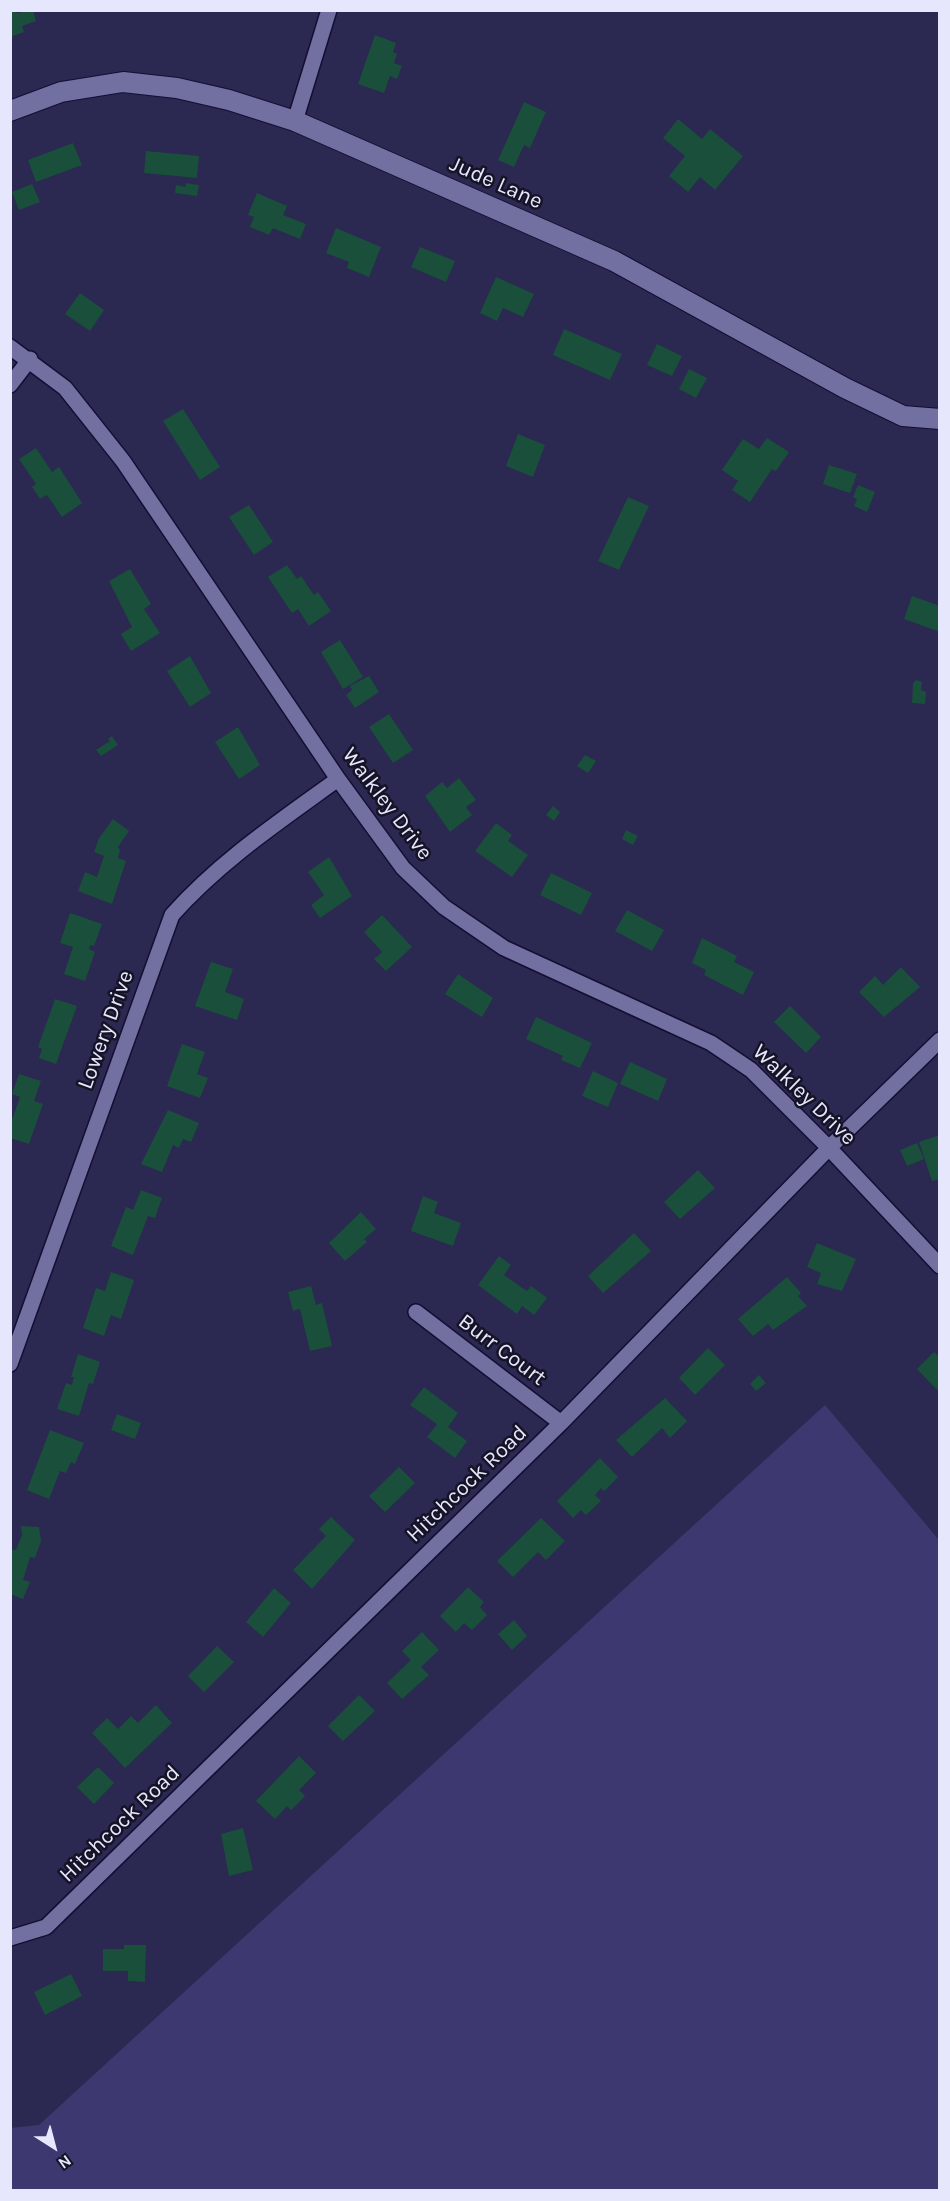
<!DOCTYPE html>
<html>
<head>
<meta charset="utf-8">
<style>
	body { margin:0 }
	#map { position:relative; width:950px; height:2201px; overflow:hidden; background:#2b2851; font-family:Karla,sans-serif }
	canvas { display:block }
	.frame { position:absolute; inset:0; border:12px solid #e6e6fc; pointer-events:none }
	.north { position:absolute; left:24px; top:2117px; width:60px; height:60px; -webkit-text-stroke:4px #141426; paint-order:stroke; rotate:144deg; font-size:16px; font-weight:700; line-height:24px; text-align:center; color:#e6e6fc }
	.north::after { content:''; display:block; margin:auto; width:21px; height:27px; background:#e6e6fc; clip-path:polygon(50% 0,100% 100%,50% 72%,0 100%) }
</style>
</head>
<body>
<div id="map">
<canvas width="950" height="2201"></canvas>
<div class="frame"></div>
<div class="north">N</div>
</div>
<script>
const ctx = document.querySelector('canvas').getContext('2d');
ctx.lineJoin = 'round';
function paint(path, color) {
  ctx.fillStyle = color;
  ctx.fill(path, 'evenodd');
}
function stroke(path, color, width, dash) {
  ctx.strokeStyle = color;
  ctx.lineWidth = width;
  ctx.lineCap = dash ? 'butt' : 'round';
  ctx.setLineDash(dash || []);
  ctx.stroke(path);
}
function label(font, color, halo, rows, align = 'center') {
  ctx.font = font + ' Karla,sans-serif';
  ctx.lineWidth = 5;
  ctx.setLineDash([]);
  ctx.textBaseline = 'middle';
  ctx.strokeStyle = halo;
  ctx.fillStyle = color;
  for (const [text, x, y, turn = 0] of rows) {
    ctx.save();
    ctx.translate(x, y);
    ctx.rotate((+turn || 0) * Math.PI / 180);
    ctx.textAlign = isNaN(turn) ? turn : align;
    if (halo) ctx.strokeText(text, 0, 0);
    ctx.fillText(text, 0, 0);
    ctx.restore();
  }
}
paint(new Path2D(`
	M825,1405L939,1540V2190H11V2128L39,2125Z`), '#3d3970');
paint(new Path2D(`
	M10,10L18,13L33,10L36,21L22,26L24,32L10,37Z
	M375,35L396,43L393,52L397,54L394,63L402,66L397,79L390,76L384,93L358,84Z
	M524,102L546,112L530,148L524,145L514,167L498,160Z
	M678,119L702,139L710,129L743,156L715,190L700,177L688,192L669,176L685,156L663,138Z
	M73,143L82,165L36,182L28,160Z
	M146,151L199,156L197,178L144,173Z
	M186,183L199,185L197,196L175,193L176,185L186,187Z
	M32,184L40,202L19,210L12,192Z
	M257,193L287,206L283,215L306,224L300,239L273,228L269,235L250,227L254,217L248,215Z
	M336,228L381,247L369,277L347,268L349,262L326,253Z
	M420,247L455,261L446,282L411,267Z
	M496,277L534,294L523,317L503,308L497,321L480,313Z
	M80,293L104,310L90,331L65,314Z
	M564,329L622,354L610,380L553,355Z
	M657,344L682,356L672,376L647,365Z
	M689,369L707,378L696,398L679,389Z
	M183,409L220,467L200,480L163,421Z
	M518,434L545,445L533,477L506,466Z
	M767,438L789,452L776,471L772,469L750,502L732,490L738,481L722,470L743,439L759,449Z
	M36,448L52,472L59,467L82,503L62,517L47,495L40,499L32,487L36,484L19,459Z
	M829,465L857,474L850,493L823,484Z
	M858,485L875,492L867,512L854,506L857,499L853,497Z
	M628,497L649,506L619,570L598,561Z
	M249,505L273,542L254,555L229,517Z
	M287,565L297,579L301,576L314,595L318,592L331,611L309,626L298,609L292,613L268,577Z
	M130,569L151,604L144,609L160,633L131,651L121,634L132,627L109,581Z
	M912,596L940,606V632L904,619Z
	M340,640L363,677L343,689L321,652Z
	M190,656L211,693L190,707L167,671Z
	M369,676L379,692L355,708L346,695L352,690L350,686Z
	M916,680L922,682L921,690L926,692L925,704L912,703L913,683Z
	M389,714L413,750L393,763L369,727Z
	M238,727L260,765L239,779L215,742Z
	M112,736L118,745L101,756L96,750L110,741L108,739Z
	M585,755L596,761L588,773L577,766Z
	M459,778L476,800L466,807L472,815L450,832L425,796L442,782L447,788Z
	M553,806L560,812L554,821L546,815Z
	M113,819L129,831L118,847L120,850L118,858L126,861L112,904L78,891L85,872L97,877L104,856L94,852L99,838Z
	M496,823L512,835L508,841L528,855L512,877L475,851Z
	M626,830L638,836L633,845L622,839Z
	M329,857L352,896L320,918L311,905L324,895L308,872Z
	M551,873L592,893L581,915L540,895Z
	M627,910L664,930L652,951L615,931Z
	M70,913L102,924L94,946L90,945L89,949L95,952L85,981L64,974L73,947L60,943Z
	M382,915L412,947L386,971L374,959L382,952L364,932Z
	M702,938L737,956L734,962L754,972L743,995L704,975L706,970L692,963Z
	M211,962L233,969L225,992L244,999L237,1020L195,1006Z
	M901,967L920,987L884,1017L859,992L875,976L883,985Z
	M458,974L493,998L482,1017L445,994Z
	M55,999L77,1006L56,1064L39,1058L42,1049L38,1047Z
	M790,1006L821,1037L806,1053L774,1022Z
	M536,1017L592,1043L580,1068L561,1060L563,1056L526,1039Z
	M182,1044L205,1052L197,1074L208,1078L200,1098L167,1086Z
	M630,1062L667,1079L658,1101L620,1084Z
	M593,1071L618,1083L608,1107L582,1096Z
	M19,1074L41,1081L34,1101L43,1104L29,1144L10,1138V1125L20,1097L12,1094Z
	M168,1110L199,1123L191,1142L183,1139L179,1148L173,1145L162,1172L141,1164Z
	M940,1135V1179L932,1181L919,1142Z
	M917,1143L924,1159L907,1166L900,1150Z
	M698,1170L715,1188L680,1219L664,1202Z
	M141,1190L162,1198L155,1218L148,1216L133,1255L111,1246L126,1207L133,1210Z
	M423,1196L438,1202L434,1213L461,1223L453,1246L411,1231Z
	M361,1212L376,1229L364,1239L367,1242L345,1261L329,1243Z
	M634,1233L651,1251L603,1293L588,1276Z
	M817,1243L856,1259L842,1291L817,1284L821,1273L807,1267Z
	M499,1256L511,1265L504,1275L527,1291L531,1286L547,1298L534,1315L522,1306L517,1314L478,1285Z
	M111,1272L134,1280L121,1319L111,1315L104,1336L83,1328L96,1288L105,1291Z
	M787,1277L801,1293L798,1296L807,1306L773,1330L768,1324L753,1336L738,1319Z
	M311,1286L316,1305L322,1303L332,1346L310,1351L300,1309L293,1311L288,1292Z
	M708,1348L725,1365L695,1395L679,1378Z
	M934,1352L940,1358V1393L917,1369Z
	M78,1354L100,1362L93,1384L89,1383L79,1416L57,1409L66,1383L72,1385L74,1377H71Z
	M759,1375L766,1383L756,1391L750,1384Z
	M424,1387L458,1413L448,1427L467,1441L455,1458L427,1437L437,1424L410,1405Z
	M665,1398L687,1421L670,1438L662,1428L632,1457L616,1440Z
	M117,1414L141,1423L135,1439L111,1430Z
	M50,1430L84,1443L75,1464L71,1462L66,1473L60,1471L49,1499L27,1490Z
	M600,1458L618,1477L604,1491L601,1488L595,1495L601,1501L586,1515L581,1510L573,1518L557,1501Z
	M399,1467L415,1483L385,1512L369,1496Z
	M331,1517L355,1540L312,1589L293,1570L326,1536L319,1529Z
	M541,1518L565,1541L546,1560L538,1552L513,1577L497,1561Z
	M21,1526L39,1527L41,1541L35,1558L30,1557L23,1580L30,1582L23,1599L10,1594V1549L16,1550L22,1535Z
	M468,1587L484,1602L480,1607L487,1615L472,1630L464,1623L456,1632L440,1616Z
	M274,1588L291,1603L263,1637L246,1622Z
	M514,1620L527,1636L512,1650L498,1634Z
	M422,1632L439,1650L421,1667L429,1675L402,1699L387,1683L411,1660L402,1651Z
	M217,1646L234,1662L204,1692L188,1676Z
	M359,1695L375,1711L343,1741L328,1726Z
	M156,1705L172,1723L125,1768L92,1733L107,1718L118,1729L131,1716L138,1723Z
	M299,1756L316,1773L299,1790L305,1796L291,1810L287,1806L275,1819L256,1801Z
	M98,1767L114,1783L94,1804L77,1787Z
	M243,1828L253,1870L229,1876L221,1834Z
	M124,1945H146L145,1982L128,1981V1971H103V1949H124Z
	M71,1974L82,1996L45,2015L34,1992Z`), '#1a4f3b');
const minor = new Path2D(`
	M295,121L329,10
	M10,347L65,388L123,461L338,779L403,868L444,907L504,948L711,1043L751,1070L829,1148L940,1266
	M10,385L30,359
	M416,1312L561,1423
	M10,1364L172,915C220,861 280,821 338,779
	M10,1938L46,1927L561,1423L829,1148L940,1040`);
const tertiary = new Path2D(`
	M10,111L61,92L123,82L177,88L229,100L295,121L614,261L845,388L903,416L940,419`);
stroke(minor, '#140e35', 18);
stroke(tertiary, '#140e35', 22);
stroke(minor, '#7170a0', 15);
stroke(tertiary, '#7170a0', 20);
label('22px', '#e6e6fc', '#141426', [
	["Jude Lane",496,183,24],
	["Walkley Drive",387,804,53],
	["Lowery Drive",106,1030,-70],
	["Walkley Drive",804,1095,44],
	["Burr Court",502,1350,37],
	["Hitchcock Road",467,1484,-44],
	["Hitchcock Road",120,1824,-44]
]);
</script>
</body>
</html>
